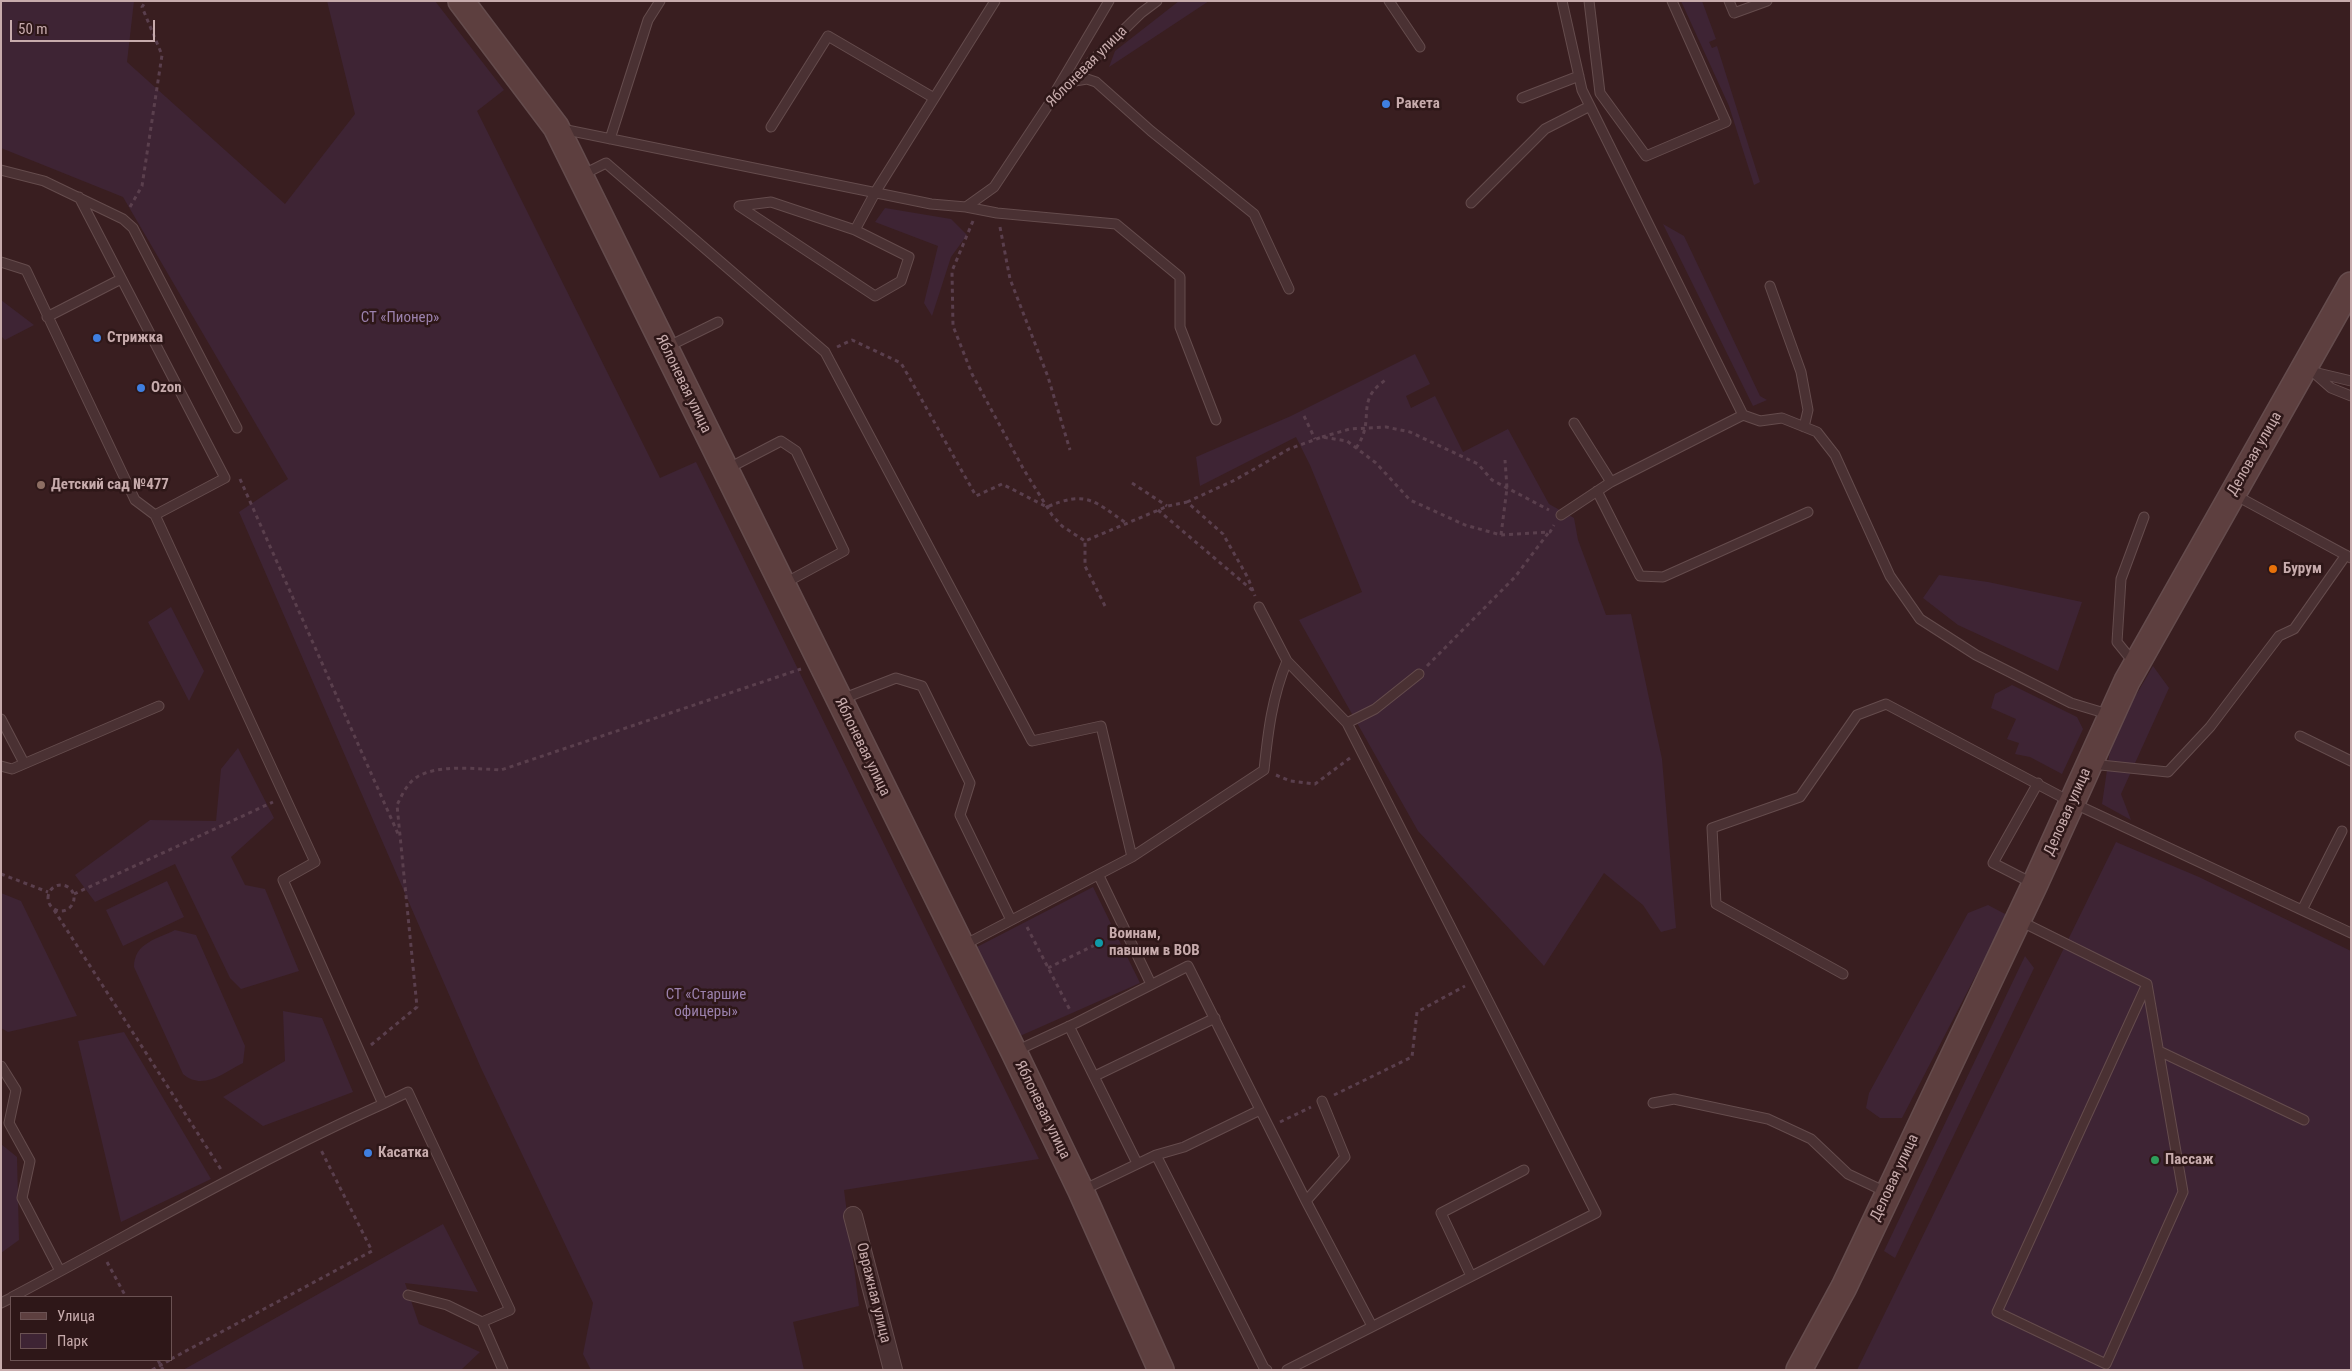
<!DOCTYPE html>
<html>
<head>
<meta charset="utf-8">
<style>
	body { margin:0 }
	#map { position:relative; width:2352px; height:1371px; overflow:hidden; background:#391e20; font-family:"Roboto Condensed",sans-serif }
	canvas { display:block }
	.frame { position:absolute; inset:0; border:2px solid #c7abac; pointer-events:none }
	.legend { position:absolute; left:10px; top:1296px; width:162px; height:65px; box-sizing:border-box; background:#2e1718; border:1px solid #6b5253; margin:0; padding:6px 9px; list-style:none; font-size:15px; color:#c7abac }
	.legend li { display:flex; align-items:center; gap:10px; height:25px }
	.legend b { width:25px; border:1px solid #6b5253 }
	.scale { position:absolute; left:10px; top:20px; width:145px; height:22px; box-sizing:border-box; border:2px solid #c7abac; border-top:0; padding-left:6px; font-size:15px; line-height:18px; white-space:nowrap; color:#c7abac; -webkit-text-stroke:4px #2e1718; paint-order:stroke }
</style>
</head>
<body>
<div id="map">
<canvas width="2352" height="1371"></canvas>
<div class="frame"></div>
<ul class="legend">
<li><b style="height:6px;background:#5d3f3f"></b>Улица</li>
<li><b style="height:14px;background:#3e2434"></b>Парк</li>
</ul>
<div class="scale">50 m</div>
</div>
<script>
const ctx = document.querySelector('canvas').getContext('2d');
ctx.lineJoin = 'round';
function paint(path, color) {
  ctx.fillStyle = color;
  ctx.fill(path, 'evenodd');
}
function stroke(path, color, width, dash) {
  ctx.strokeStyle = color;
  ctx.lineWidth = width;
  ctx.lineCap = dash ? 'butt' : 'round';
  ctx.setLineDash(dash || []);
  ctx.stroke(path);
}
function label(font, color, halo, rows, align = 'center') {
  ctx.font = font + ' "Roboto Condensed",sans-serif';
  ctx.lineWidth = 5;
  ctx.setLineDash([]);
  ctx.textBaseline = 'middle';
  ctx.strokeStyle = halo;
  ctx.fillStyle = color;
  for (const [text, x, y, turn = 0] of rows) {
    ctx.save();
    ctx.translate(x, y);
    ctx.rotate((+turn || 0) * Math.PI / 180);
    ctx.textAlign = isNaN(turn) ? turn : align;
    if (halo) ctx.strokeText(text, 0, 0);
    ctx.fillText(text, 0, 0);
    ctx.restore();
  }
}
paint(new Path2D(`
	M1,1H134L127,62L285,204L355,114L327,1H435L504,90L477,111L660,478L696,462L1039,1159L844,1190L859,1306L793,1322L804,1370H591L583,1354L593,1303L481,1068L239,512L288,479L123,197L1,148Z
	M1179,1H1209L1109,67L1115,51Z
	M1681,1H1702L1716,39L1709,42L1712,48L1717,46L1760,182L1754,185L1729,106Z
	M885,208L951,219L967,235L951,257L932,316L924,303L938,246L875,222Z
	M1663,224L1684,236L1760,396L1767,400L1753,406Z
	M1,300L34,325L5,340L1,336Z
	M1415,354L1430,384L1406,396L1411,408L1435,396L1463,452L1508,429L1549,504L1574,518L1578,540L1606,615L1631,614L1662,759L1676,928L1661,932L1643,905L1604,873L1544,966L1418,831L1299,620L1362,592L1310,465L1296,437L1200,486L1196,457L1291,416Z
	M1939,575L1988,582L2082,602L2058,671L1958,625L1923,598Z
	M171,607L204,671L189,701L148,622Z
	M2153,666L2169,688L2121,794L2131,820L2102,804L2112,736Z
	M2012,685L2077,717L2083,729L2062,774L2030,757L2015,754L2019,743L2007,739L2016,719L1991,708L1995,694Z
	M238,748L274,818L231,857L245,885L265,889L299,971L241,989L230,978L175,864L95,902L75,875L150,820L216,821L221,769Z
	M2116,842L2199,877L2351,951V1370H1857Z
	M167,881L184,917L123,946L106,910Z
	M1093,887L1140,983L1020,1036L975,948Z
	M1,893L21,901L77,1016L8,1032L1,1028Z
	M1988,905L2007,915L1902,1118H1880L1866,1108L1869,1093L1968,913Z
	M175,930L196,935L245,1046L243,1063C223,1073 203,1091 183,1074L134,967C134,943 157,939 175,930Z
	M2025,956L2034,968L1895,1258L1884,1251Z
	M283,1011L322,1018L353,1092L263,1126L223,1097L285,1061Z
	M124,1032L211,1179L121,1222L78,1041Z
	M1,1144L17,1157L19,1240L1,1253Z
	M443,1224L478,1292L405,1283L419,1324L480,1352L461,1370H183Z`), '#3e2434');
const lane = new Path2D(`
	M1389,1L1420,47
	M1562,1L1582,90L1743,415L1760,421L1782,418L1817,432L1835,455L1890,576L1920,619L1976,655L2071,703L2111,715
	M1589,1L1600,93L1646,156L1726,122L1672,1
	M1729,1L1734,13L1767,1
	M1069,82L1087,79L1096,82L1151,131L1254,214L1289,289
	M1057,89L1109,1
	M1522,98L1579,76
	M771,127L828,36L934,98
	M562,129L931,204L966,207L994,187L1051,101L1141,13L1157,1
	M610,139L648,20L660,1
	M1,170L44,181L123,219L133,228L237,428
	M582,175L606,163L825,352L1032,741L1101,726L1132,857
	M79,197L225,478L155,515
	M771,202L855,230L909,257L901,281L875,296L739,206Z
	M1471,203L1545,129L1590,106
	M966,207L997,213L1116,224L1180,277V327L1216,420
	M855,230L876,191L995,1
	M1,262L26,270L135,500L155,515L315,862L283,880L383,1104L408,1092L510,1310L482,1322L503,1370
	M1770,286L1801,372L1808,410L1804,427
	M47,317L121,279
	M667,347L718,322
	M2305,370L2351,381
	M2314,373L2331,388L2351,396
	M1574,423L1611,482L1743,415
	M727,469L781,441L796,451L844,551L785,583
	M1597,491L1640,576L1663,577L1808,512
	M2235,495L2351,558
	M1561,515L1611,482
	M1287,661L1347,723L1596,1213L1287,1370
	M2134,663L2117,642L2121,579L2144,517
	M842,699L896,678L922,686L970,783L960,815L1011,920
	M1,719L24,763
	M1347,723L1375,709L1419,674
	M2300,736L2351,761
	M2091,764L2168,772L2210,727L2279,636L2294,629L2346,555
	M1,766L12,769L159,706
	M1099,876L1151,984
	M2034,884L1993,863L2038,783
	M2302,910L2342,831
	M2020,921L2147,984
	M964,945L1132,857L1264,770C1268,732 1272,697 1287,661L1259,607
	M1843,974L1716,904L1712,828L1800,797L1857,715L1886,704L2073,803L2351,933
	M2147,984L2183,1192L2106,1364L1997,1312Z
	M1069,1026L1137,1163
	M1016,1051L1076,1023L1188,966L1306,1201L1372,1326
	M2159,1051L2304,1120
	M1,1066L16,1090L9,1123L30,1161L22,1198L60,1271
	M1095,1076L1215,1018
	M1653,1103L1674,1099L1768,1119L1811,1139L1848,1174L1888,1193
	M1156,1155L1184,1147L1260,1110
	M1083,1190L1156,1155L1264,1368L1267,1370
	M1306,1201L1345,1157L1322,1101
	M1471,1276L1441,1213L1524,1170
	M408,1295L447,1305L482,1322
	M12,1297C135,1232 256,1161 383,1104
	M1,1303L11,1298`);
const street = new Path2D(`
	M853,1216L893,1370`);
const secondary = new Path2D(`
	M461,1L556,127L1014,1052L1081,1191L1161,1370
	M1799,1370L1844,1287L2035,884L2127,681L2351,285`);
stroke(lane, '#654c4d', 11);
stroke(street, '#654c4d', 20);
stroke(secondary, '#654c4d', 28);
stroke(new Path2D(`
	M130,207L142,186L162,55L142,7L146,1
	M973,221L952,271L953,326L972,374L1024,470L1052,515L1062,526L1085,541
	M1000,227L1010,279L1048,377L1070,450
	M837,347L852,340L901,363L976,496L1002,484L1047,507C1086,490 1094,501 1126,523
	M1304,416L1315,439
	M1322,437L1350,429L1386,427L1410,432L1478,464L1492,480L1549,510
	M1356,448C1377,419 1353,401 1387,379
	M240,479L399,836
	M1132,483L1167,506
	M1187,502L1235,480L1289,449L1322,437L1347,441L1376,463L1410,500L1465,525L1501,535L1550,532L1554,525
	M1158,510L1252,590
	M1501,535L1507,488L1505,460
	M1105,606L1085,566V541L1168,506L1187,502L1223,534L1248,578L1255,596
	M1427,666L1515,577L1549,532
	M1276,775L1290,781L1315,784L1350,758
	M1,874L48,892
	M48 898a13 13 0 1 1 26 0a13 13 0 1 1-26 0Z
	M74,894L273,802
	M54,910L222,1171
	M1027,927L1070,1010
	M1048,968L1099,943
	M371,1045L417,1007L397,805C402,795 407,783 417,777C437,764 479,769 501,770L801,669
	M1334,1095L1412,1057L1417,1012L1465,986
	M1280,1122L1311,1107
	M107,1262L126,1297
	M171,1359L372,1251L320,1148
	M158,1360L163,1370
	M152,1370L170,1360`), '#5a3f4d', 3, [4, 4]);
stroke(lane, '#4a3133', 9);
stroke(street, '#4a3133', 18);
stroke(secondary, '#5d3f3f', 25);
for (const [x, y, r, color] of [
	[1386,104,5,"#3f7fe0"],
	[97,338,5,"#3f7fe0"],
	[141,388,5,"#3f7fe0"],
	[41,485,5,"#8d6e63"],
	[2273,569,5,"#e8710a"],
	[1099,943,5,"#0f9aa8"],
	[368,1153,5,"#3f7fe0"],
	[2155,1160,5,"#2e9e5b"]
]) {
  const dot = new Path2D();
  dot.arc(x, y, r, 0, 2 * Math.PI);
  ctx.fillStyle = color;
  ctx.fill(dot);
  stroke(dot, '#2e1718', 2);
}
label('15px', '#c7abac', '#2e1718', [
	["Яблоневая улица",1087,67,-45],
	["Яблоневая улица",683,384,64],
	["Деловая улица",2255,454,-60],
	["Яблоневая улица",862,747,64],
	["Деловая улица",2068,812,-66],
	["Яблоневая улица",1042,1110,64],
	["Деловая улица",1895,1178,-65],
	["Овражная улица",873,1293,76]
]);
label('bold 15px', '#c7abac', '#2e1718', [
	["Ракета",1396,104],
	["Стрижка",107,338],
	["Ozon",151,388],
	["Детский сад №477",51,485],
	["Бурум",2283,569],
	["Воинам,",1109,934],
	["павшим в ВОВ",1109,951],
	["Касатка",378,1153],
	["Пассаж",2165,1160]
], 'left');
label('15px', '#9b81ad', '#2e1718', [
	["СТ «Пионер»",400,318],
	["СТ «Старшие",706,995],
	["офицеры»",706,1012]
]);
</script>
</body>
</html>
